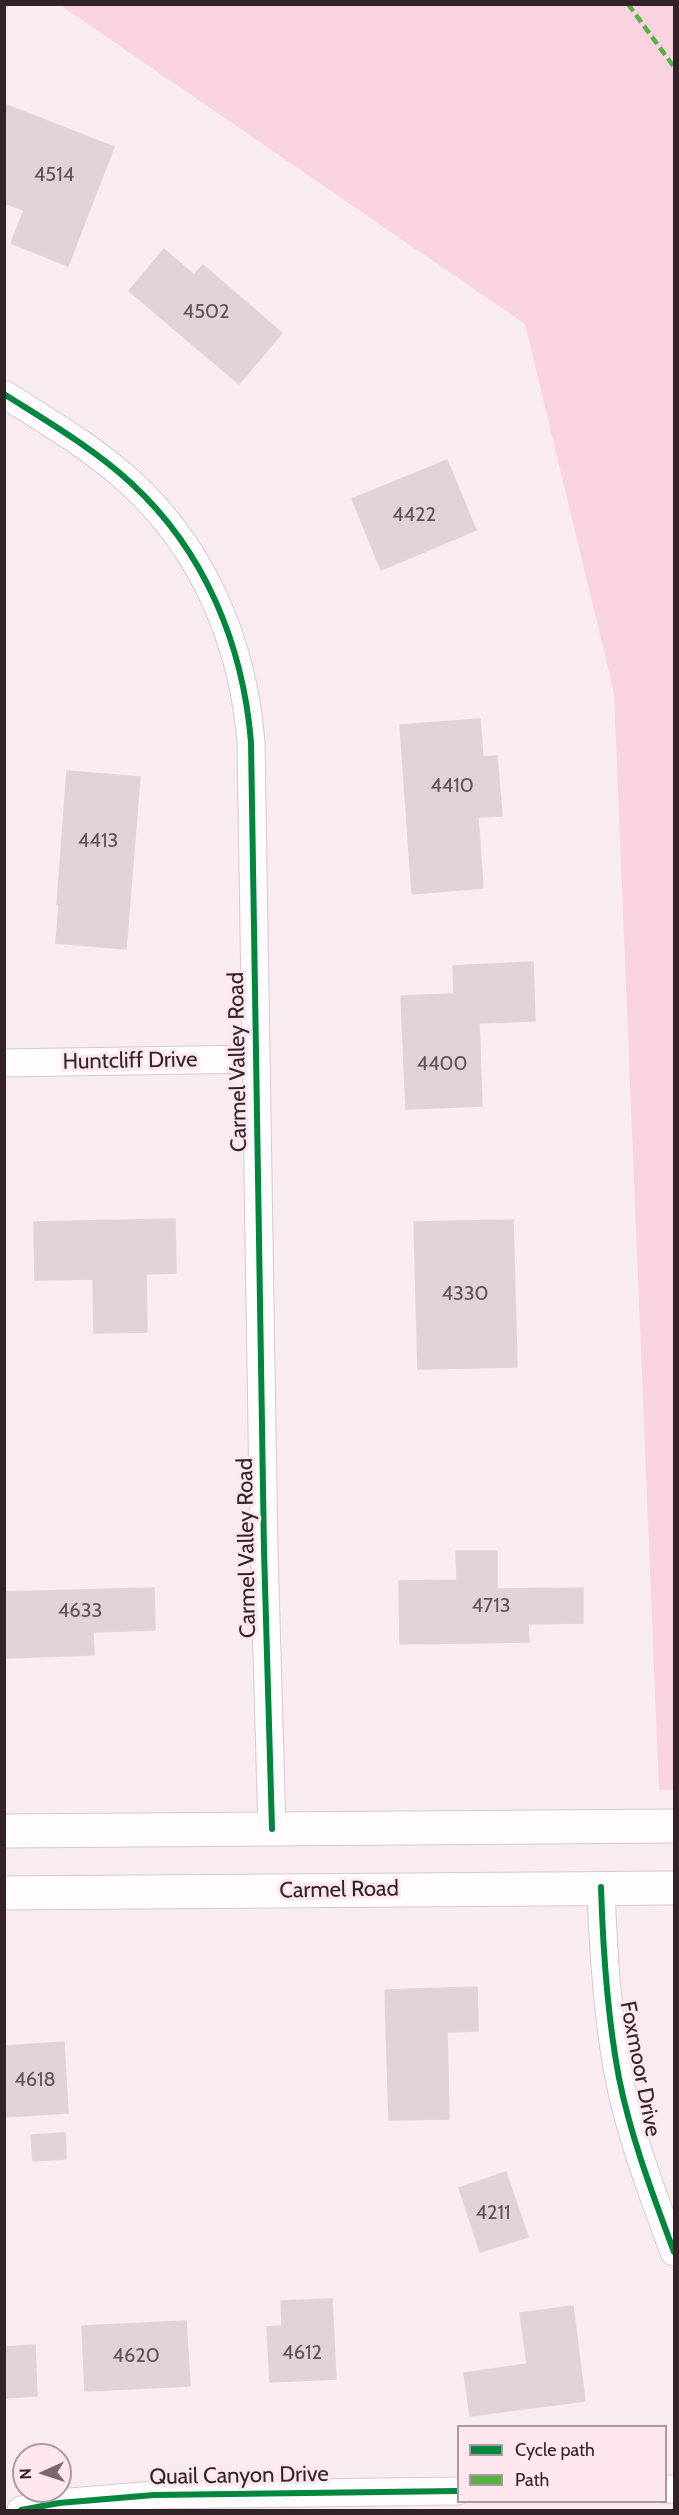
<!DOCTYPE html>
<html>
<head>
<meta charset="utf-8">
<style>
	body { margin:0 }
	#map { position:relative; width:679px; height:2515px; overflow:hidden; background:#f9ecf0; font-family:Cabin,sans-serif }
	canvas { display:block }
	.frame { position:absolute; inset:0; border:6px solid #312328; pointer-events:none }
	.legend { position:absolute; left:457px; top:2425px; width:210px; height:78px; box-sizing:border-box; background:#fee7ee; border:2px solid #ac999f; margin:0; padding:8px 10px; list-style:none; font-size:18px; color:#312328 }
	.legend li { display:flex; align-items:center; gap:12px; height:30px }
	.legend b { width:30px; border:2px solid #ac999f }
	.north { position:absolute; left:12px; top:2443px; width:60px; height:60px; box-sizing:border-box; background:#fee7ee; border:2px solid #ac999f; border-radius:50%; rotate:267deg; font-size:16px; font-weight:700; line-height:24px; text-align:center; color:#312328 }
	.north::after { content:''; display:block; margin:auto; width:21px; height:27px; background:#77696e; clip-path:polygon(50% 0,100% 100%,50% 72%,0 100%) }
</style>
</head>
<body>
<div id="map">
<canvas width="679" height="2515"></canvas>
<div class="frame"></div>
<ul class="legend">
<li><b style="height:8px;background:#00873e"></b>Cycle path</li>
<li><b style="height:8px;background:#56b245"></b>Path</li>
</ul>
<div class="north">N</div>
</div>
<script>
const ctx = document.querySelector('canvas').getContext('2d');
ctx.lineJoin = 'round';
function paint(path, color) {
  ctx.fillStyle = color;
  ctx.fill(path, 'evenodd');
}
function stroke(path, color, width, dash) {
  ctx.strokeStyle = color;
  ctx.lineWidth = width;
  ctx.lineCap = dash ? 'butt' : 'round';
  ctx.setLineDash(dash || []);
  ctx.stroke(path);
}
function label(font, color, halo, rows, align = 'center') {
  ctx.font = font + ' Cabin,sans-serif';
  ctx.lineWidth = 6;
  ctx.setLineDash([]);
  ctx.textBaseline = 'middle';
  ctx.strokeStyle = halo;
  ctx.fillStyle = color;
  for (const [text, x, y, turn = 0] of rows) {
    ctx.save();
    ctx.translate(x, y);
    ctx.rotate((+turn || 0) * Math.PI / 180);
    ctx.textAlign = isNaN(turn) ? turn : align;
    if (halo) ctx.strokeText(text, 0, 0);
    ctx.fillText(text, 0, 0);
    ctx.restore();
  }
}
paint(new Path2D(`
	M60,5H674V1790H659L614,693L525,324Z`), '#fad3e0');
const building = new Path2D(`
	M4,104L114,147L68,266L11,243L24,210L4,203Z
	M164,249L194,275L203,265L282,333L239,384L129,291Z
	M447,460L476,530L381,570L352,499Z
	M480,719L483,757L497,756L502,816L478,817L483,888L412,894L400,725Z
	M67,771L140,777L126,949L56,943L59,905L57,904Z
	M533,962L535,1021L479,1023L482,1106L406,1109L401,996L454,994L453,966Z
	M175,1219L176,1273L146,1274L147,1332L94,1333L93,1279L35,1280L34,1222Z
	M513,1220L517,1367L418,1369L414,1222Z
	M456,1551H497V1589L583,1588V1623L528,1624L529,1642L400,1644L399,1581L457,1580Z
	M154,1588L155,1630L93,1632L94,1655L4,1658V1592Z
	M477,1987L478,2031L447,2032L449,2119L389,2120L385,1990Z
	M64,2042L68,2113L4,2117V2046Z
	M65,2133L66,2159L33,2161L31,2135Z
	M506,2172L528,2237L480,2252L459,2188Z
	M332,2299L336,2379L270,2382L267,2327L282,2326L281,2301Z
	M573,2306L585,2401L470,2416L464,2373L527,2364L520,2313Z
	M186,2321L190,2386L85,2391L82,2326Z
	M35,2345L37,2396L4,2398V2347Z`);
paint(building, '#e0d3d7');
stroke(building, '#e1d4d8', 1.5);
const street = new Path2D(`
	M4,394C48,422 93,448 131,483C205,551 243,645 251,742L264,1550L272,1829
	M4,1063L256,1059
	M601,1887C603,1951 607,2015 619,2078C631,2138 653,2195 674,2252
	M666,2489H674
	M21,2510L59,2503L154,2495L458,2491`);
const secondary = new Path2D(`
	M4,1831L674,1826
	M4,1893L674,1888`);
stroke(street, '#d7cace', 29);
stroke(secondary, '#d7cace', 35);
stroke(street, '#fefcfd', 27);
stroke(secondary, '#fefcfd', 33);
stroke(new Path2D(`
	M628,4L674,67`), '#56b245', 4.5, [9, 4.5]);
stroke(new Path2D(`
	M4,394C48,422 93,448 131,483C205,551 243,645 251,742L264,1550L272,1829
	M601,1887C603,1951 607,2015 619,2078C631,2138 653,2195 674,2252
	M21,2510L59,2503L154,2495L458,2491`), '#00873e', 6);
label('20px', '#605358', null, [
	["4514",54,175],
	["4502",206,312],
	["4422",414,515],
	["4410",452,786],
	["4413",98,841],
	["4400",442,1064],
	["4330",465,1294],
	["4713",491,1606],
	["4633",80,1611],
	["4618",35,2080],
	["4211",493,2213],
	["4612",302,2353],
	["4620",136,2356]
]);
label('22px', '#312328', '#fee7ee', [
	["Huntcliff Drive",130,1061,-1],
	["Carmel Valley Road",238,1062,-91],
	["Carmel Valley Road",247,1548,-91],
	["Carmel Road",339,1890,-1],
	["Foxmoor Drive",640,2069,79],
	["Quail Canyon Drive",239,2476,-1]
]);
</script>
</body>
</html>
